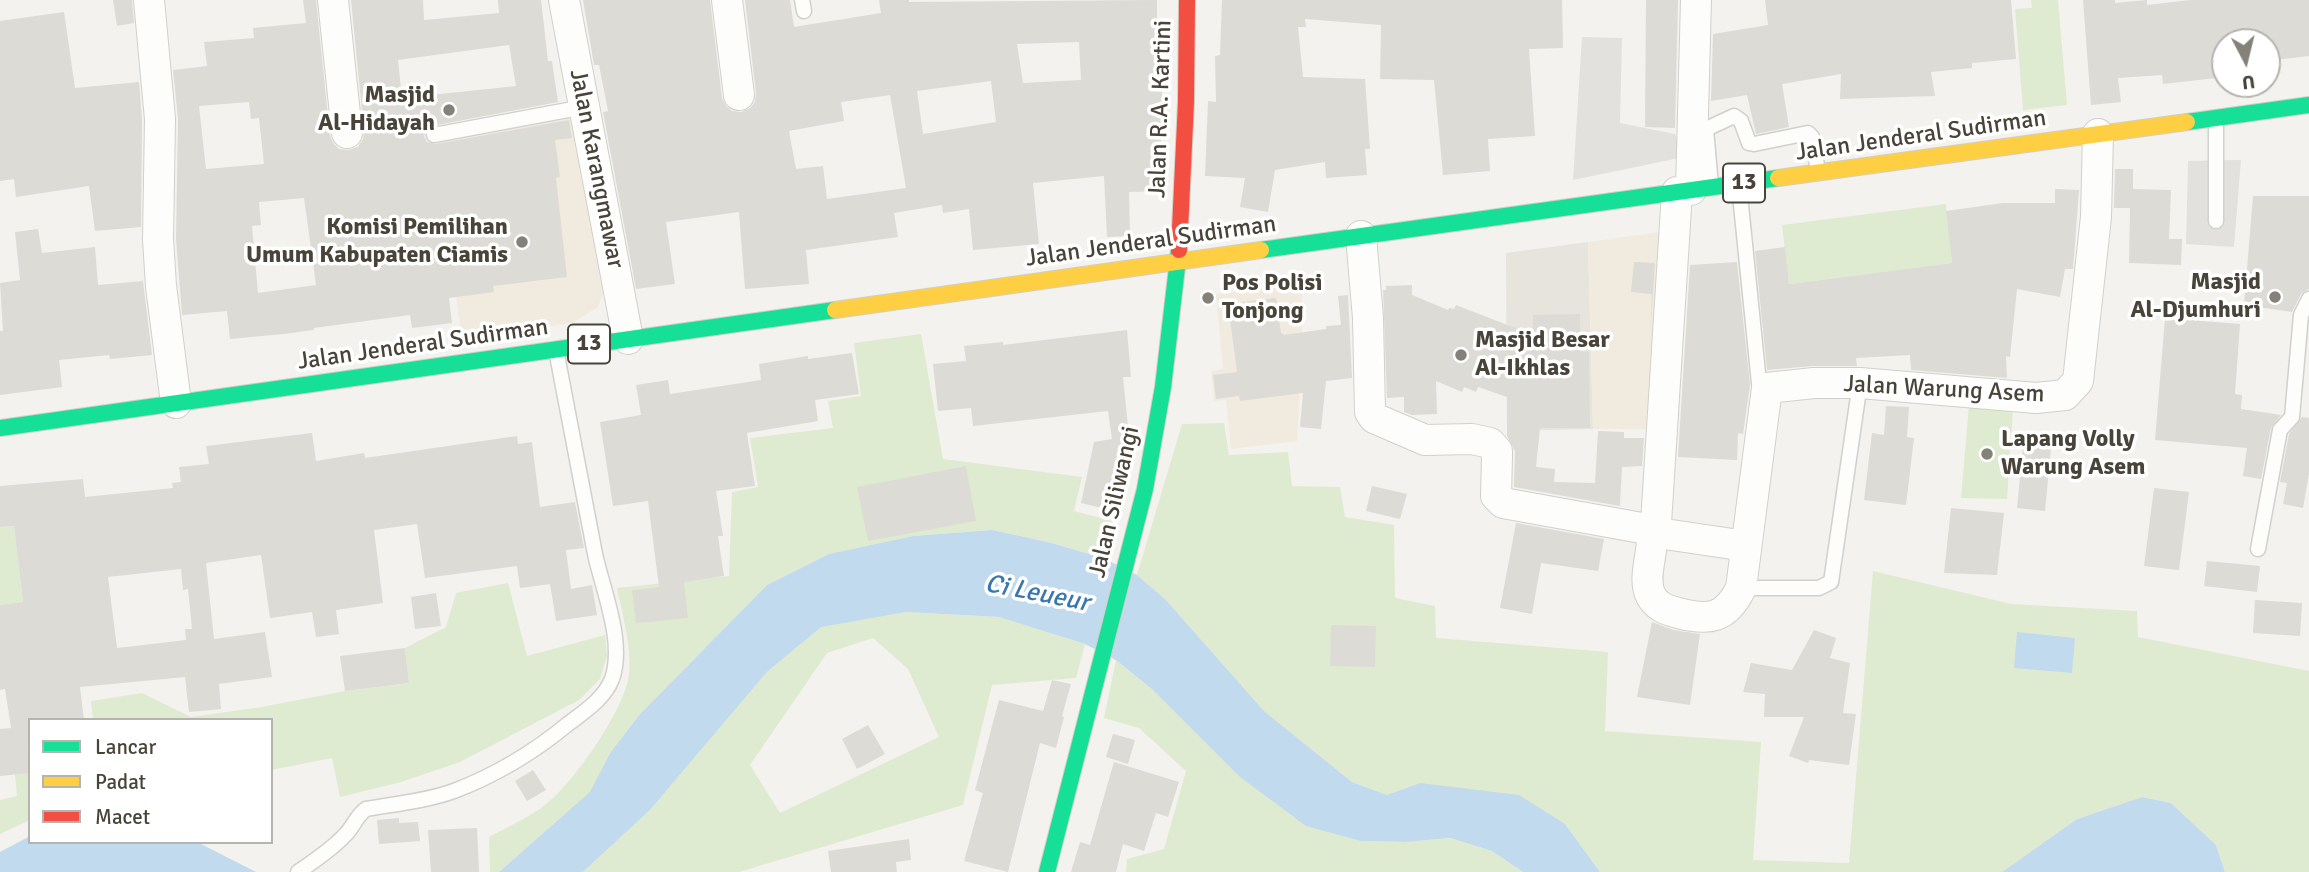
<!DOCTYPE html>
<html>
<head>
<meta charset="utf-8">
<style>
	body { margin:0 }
	#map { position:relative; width:2309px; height:872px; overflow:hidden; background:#f3f2ee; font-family:Signika,sans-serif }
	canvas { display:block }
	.legend { position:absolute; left:28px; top:718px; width:245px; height:126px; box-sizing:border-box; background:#fff; border:2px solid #b6b4b0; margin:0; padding:9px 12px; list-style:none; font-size:21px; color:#49443a }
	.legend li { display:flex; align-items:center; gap:14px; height:35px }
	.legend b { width:35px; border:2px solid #b6b4b0 }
	.north { position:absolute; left:2211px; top:28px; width:70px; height:70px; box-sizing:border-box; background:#fff; border:2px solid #b6b4b0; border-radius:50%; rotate:173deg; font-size:19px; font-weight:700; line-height:28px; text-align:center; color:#49443a }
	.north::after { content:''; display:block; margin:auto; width:24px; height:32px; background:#848179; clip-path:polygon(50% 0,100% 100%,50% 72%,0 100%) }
</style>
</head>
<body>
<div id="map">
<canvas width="2309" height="872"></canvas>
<ul class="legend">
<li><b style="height:9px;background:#16e098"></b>Lancar</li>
<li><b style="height:9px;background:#ffcf43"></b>Padat</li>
<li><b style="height:9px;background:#f24e42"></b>Macet</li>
</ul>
<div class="north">U</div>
</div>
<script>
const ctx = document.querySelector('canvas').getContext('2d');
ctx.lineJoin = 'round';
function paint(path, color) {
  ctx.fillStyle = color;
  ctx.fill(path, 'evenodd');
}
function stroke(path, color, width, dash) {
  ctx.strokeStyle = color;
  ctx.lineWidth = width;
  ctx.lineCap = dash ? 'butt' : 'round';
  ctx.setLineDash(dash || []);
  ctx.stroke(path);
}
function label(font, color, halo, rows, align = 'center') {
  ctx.font = font + ' Signika,sans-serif';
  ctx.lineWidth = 7;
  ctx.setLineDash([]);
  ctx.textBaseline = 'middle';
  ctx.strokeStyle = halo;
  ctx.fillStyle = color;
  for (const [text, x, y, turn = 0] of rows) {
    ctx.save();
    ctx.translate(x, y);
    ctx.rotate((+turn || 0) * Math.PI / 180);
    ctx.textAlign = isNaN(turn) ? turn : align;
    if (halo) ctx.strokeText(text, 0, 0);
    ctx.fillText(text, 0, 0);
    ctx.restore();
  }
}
paint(new Path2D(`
	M1588,242L1593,429L1507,431L1506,253Z`), '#e6e4dc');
paint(new Path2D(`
	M575,116L604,291L598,307L572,323L462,339L435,141Z
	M1674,230L1660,429H1593L1588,242Z
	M1302,283V348L1297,441L1231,449L1226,400L1214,401L1211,371L1223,369L1216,294Z`), '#f1ebdf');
paint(new Path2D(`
	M2031,0H2058L2067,105L2023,110L2015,9L2032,8Z
	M1946,204L1952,263L1789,284L1782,225Z
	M921,334L943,459L1082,477L1074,511L1112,521L1103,558L1048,542L992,530L913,536L829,554L767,585L640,714L610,753L591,792L499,872H490L489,837C506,828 525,819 541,808C570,789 626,708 629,674C632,648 622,613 617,588L729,576L732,492L758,487L750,438L833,428L828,401L861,396L854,343Z
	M1969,405L2013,409L2007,499L1961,498Z
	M1224,423L1229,455L1288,452L1292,486L1340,487L1345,517L1394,525L1395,598L1435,606L1436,638L1608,652L1605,731L1761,742L1753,860L1849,863L1873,571L2011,604L2137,611L2138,637L2309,671V872H2225L2216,845L2171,803L2142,797L2077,819L2002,872H1600L1565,824L1420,783L1387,795L1352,782L1264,711L1166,600L1137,575L1182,424Z
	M14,526L23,602L0,605V527Z
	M508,583L527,656L605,635L607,656L600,679L579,700L460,762L401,782L340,797L332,758L271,770V720H93L91,701L142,693L191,717L262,707L345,691L409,683L405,648L446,627L456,593Z
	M906,612L999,617L1085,644L1076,678L992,685L963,805L739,872H583L650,810L767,672L821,626ZM873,638L908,669L939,737L780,813L750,765L827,653Z
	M1116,660L1153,690L1361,841L1406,842L1450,838L1492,851L1523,872H1126L1127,859L1164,849L1186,771L1139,728L1104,718Z
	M30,770V820L0,834V800L17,796L15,774Z`), '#dfebd0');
paint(new Path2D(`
	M1582,37L1622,38L1620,123L1675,134L1684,157L1573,180Z
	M2241,160L2234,247L2186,244L2188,161Z`), '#e2e1de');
paint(new Path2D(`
	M992,530L1048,542L1103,558L1137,575L1166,600L1264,711L1352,782L1387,795L1420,783L1519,795L1565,824L1600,872H1523L1492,851L1450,838L1406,842L1361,841L1306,826L1240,777L1153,690L1116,660L1085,644L999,617L906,612L821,627L767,672L650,810L583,872H499L590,792L610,753L640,714L767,585L829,554L913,536Z
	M2017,632L2075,638L2072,673L2014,668Z
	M2142,797L2171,803L2216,845L2225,872H2002L2077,819Z
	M30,836V842H197L256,872H0V852Z`), '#c2daed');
paint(new Path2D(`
	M113,0H132L134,23L117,26Z
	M303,0H316L330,136L333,143L339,149L348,150L358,147L363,139L364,131L351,0H423L424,20L499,13L498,0H541L548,61H552L558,102L432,126L427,128L424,136L427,142L436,144L569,120L572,138L555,140L560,177L556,178L567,277L493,286L494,292L449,298L452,323L412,328L410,315L314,328V330L284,334L230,339L227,311L182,315L176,239L178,119L173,70L207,66L204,42L254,38L253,28L306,23ZM509,45L516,86L402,98L398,60ZM249,102L251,119L259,118L264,164L206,169L199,106ZM304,198L316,285L258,293L252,226L261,225L259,202Z
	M583,0H710L722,98L726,106L732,111L741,112L750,108L755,102L756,93L745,0H790L794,27L881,13L879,0H909V2L1157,0V19H1162L1163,43L1160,191L1129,192L1130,236L1107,237L1104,176L1033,183L1039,244L973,250L969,209L943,213L942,205L894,213L898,237L806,250L809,284L745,289L739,212L666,222L675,284L636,289L603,112L608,111L599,65H594ZM1079,42L1081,80L1023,83L1017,44ZM991,81L996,122L923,134L917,91ZM890,95L906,188L827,199L823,166L796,169L789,131L844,121L841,102Z
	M1222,0H1562L1563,48L1529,49L1535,136L1488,139L1490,171L1443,175L1434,80L1380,79L1381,25L1305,19L1306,27H1298L1303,77L1365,79L1370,149H1365L1367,175L1326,178L1325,162L1275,170L1268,212L1240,207L1245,178L1205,176L1208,101L1216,102L1215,56L1220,55Z
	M1646,0H1678L1675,128L1645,127Z
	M1765,0H2011L2016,59L1972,63V68L1931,72L1935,96L1840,99L1841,74L1782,84L1789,127L1756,134L1747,95L1711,101L1713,34L1768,25Z
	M2083,0H2115V3L2147,0V5L2190,0H2309V56L2267,61V42H2225V77L2163,84L2162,75L2118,78L2121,102L2091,105Z
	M64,12L75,88L139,82L142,120L141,227L95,231L89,186L16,197L14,179L0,181V21Z
	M2115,169H2133V189L2171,190L2169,239H2182L2181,265L2129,263L2130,208H2114Z
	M2055,189L2079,190L2073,269H2065L2060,297L2017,289L2010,357L2006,356L2007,378L1911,370L1910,355L1856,358L1857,366H1812L1767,370L1755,251L1785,247L1789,284L1952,263L1946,211L2003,203H2055Z
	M2253,196H2309V289L2301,294L2292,312L2244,305Z
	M38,229L42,253L95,247L98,285L143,281L152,355L110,359L109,355L59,360L62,387L0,395V331H3L0,283L20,280L15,232Z
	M1634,262L1655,263L1650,339L1652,294L1631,292Z
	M1737,262L1750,385L1743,434L1738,433L1737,460L1678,457L1690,265Z
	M1412,285V295L1448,310L1449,308L1454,309L1456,305L1533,335V315L1580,314V351L1589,352L1590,428H1540L1536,467L1555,469L1554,482L1595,483L1598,431L1624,432V438H1644L1642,466L1622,467L1620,506L1514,487L1515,451L1507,436V397L1478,387L1476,392L1464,387L1462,392L1436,381L1437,414L1412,415L1404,412V397L1387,398L1383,290H1386V286Z
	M1348,295L1352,378L1326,381L1321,429L1300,427L1303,393L1240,401L1239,396L1216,399L1213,375L1237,372L1228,304L1276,298L1281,333L1284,335L1326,329V326L1341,325L1338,296Z
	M2165,318L2240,324L2235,394L2242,395L2241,409L2281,415L2271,428L2261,479L2243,476L2247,448L2155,440Z
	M1127,330L1131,377H1123L1130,446L1129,455L1122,456L1110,510L1081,503L1094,442L1112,439L1108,411L973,426L971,408L938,411L933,364L966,361L964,346L1003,342V345Z
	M852,353L859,394L815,400L818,421L747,433L755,486L716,491L723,536H718L724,576L684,582L688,618L636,623L632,590L659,587L648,501L613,506L600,422L641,415L636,385L668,380L670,394L761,380L759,364L808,356V359Z
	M1886,406L1909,407L1907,437L1914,438L1906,505L1864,500L1872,433L1884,435Z
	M2302,417L2309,418V474L2303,508L2283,504L2287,483L2280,482L2289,434Z
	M312,433L316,461L364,453L365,458L517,436L518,444L532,442L540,507L575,502L584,548L566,550L571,589L592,585L597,615L556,621L550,584L520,588L517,566L425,578L417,524L374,530L383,603L336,610L339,634L316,637L312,612L270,618L261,555L206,563L214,639L265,632L272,677L219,684L221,709L189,712L185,677L80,687L84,720H30V773L0,776V729L11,728L5,689L0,690V605L23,602L14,526L0,527V486L83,479L85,497L173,488L172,483L181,482L179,467L209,464L206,446ZM181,569L183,590L188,589L192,629H185L186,640L117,648L108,577Z
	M2023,446L2051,448L2045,511L2017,508Z
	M966,466L976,521L868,541L857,487Z
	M1372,486L1407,494L1400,519L1366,511Z
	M2154,488L2189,492L2179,570L2144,566Z
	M1951,508L2004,513L1997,575L1944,573Z
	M1516,523L1604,539L1598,571L1541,563L1532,614L1500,608Z
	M2207,561L2260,566L2257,592L2204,586Z
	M436,593L441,626L415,629L411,597Z
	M2255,600L2302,603L2300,636L2253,633Z
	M1652,622L1673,630L1700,634L1690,705L1637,697Z
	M1331,625L1376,626L1375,667L1330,666Z
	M1814,630L1836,638L1830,658L1850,663L1843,713L1856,714L1849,765L1809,760L1808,763L1789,756L1804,717H1764L1765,694L1743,692L1751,663L1792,670Z
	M405,648L409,683L345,691L340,656Z
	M1052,680L1071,684L1062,716L1064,717L1056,748L1040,743L1008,872L964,861L983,793L975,790L999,700L1043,711Z
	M868,725L885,754L857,769L842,739Z
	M1113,734L1135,740L1128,764L1106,757Z
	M1114,762L1179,782L1168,817L1156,813L1144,851L1123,844L1116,872H1071L1080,842L1090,845Z
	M533,770L546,790L527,801L515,781Z
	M399,818V823L418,822L420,841L379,844L377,820Z
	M477,828L479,872H431L428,830Z
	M909,839L911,860L896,862L897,872H831L828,851Z`), '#dddbd6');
const lane = new Path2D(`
	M802,0L804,11
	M434,135L584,107
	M1739,185L1759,383L1767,388
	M1711,186L1706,129L1734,116L1741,121L1749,143L1754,144L1808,133L1812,137L1818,171
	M2216,221V119
	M2258,549L2280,430L2292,417L2301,315L2309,299
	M1741,588H1819L1831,582L1860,383
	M298,872C314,861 331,850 344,836C353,828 356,816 366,809C395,804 426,801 454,791C496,775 534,752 568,724C585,711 604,699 612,679C625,642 603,591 595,554C582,486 569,418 556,350`);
const street = new Path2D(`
	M149,0L160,119L158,239L161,286L176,403
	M333,0L347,133
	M564,0L628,339
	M727,0L739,95
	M1691,190L1696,0
	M1677,192L1656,523L1651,532L1746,546
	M1361,236L1368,318L1370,412L1374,418L1425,440L1472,439L1490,443L1497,451V456L1496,496L1503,503L1647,529L1652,536C1653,554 1642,579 1651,596C1657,607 1667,610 1678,613C1709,621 1726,619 1741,588L1767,388L1814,383H1860L2036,398L2065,395L2078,381L2096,217L2098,134`);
const fast = new Path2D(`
	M2187,122L2309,105
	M1261,250L1778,178
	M0,428L835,310
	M1047,872L1145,489L1163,387L1179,250`);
const slow = new Path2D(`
	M1778,178L2187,122
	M835,310L1261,250`);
const jam = new Path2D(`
	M1179,250L1186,102L1187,0`);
stroke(lane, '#d1d0cc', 17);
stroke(street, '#d1d0cc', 32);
stroke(fast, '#d1cfc5', 18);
stroke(slow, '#d1cfc5', 18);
stroke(jam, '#d1cfc5', 18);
stroke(lane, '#fdfdfc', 14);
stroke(street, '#fdfdfc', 30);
stroke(fast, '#16e098', 16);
stroke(slow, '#ffcf43', 16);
stroke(jam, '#f24e42', 16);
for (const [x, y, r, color] of [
	[449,110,7,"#848179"],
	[522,242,7,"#848179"],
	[2275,297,7,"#848179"],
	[1208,298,7,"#848179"],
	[1461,355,7,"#848179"],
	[1987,454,7,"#848179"]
]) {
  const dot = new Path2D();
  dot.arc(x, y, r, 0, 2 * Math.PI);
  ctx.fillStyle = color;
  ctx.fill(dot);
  stroke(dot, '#fff', 2.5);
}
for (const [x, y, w] of [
	[1744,183,42],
	[589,344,42]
]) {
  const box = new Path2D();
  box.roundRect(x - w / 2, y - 19.5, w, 39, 5);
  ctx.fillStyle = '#fff';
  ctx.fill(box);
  stroke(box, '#49443a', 2);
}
label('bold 23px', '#49443a', null, [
	["13",1744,183],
	["13",589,344]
]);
label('bold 24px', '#49443a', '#fff', [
	["Masjid",435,96],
	["Al-Hidayah",435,124],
	["Komisi Pemilihan",508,228],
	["Umum Kabupaten Ciamis",508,256],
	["Masjid",2261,283],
	["Al-Djumhuri",2261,311],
	["Pos Polisi",1222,284,"left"],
	["Tonjong",1222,312,"left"],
	["Masjid Besar",1475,341,"left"],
	["Al-Ikhlas",1475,369,"left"],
	["Lapang Volly",2001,440,"left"],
	["Warung Asem",2001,468,"left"]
], 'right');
label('24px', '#49443a', '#fff', [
	["Jalan R.A. Kartini",1161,109,-88],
	["Jalan Jenderal Sudirman",1921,136,-8],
	["Jalan Karangmawar",596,169,79],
	["Jalan Jenderal Sudirman",1151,242,-8],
	["Jalan Jenderal Sudirman",423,345,-8],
	["Jalan Warung Asem",1944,390,3],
	["Jalan Siliwangi",1115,502,-77]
]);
label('italic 26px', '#3877af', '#fff', [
	["Ci Leueur",1037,594,11]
]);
</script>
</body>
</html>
